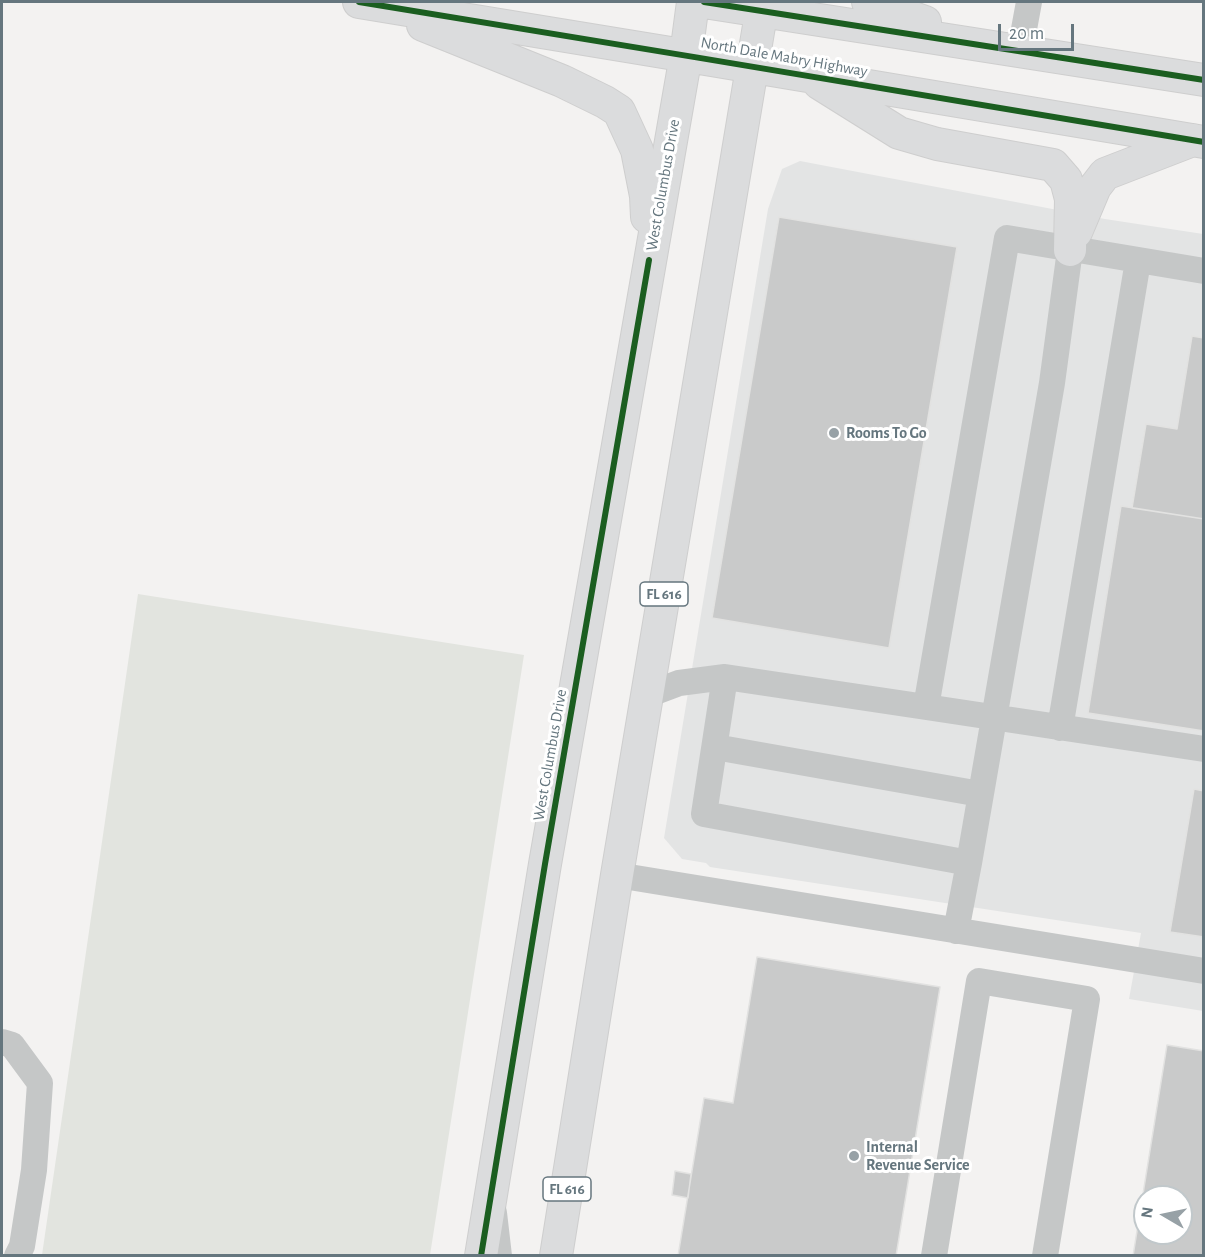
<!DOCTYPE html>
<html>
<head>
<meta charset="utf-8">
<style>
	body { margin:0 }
	#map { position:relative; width:1205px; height:1257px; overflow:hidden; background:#f3f2f1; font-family:"Alegreya Sans",sans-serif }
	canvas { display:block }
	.frame { position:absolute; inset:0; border:3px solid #65767e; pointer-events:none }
	.north { position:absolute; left:1133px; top:1185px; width:60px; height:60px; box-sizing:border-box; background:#fff; border:2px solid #c1c8cb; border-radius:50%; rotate:279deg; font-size:16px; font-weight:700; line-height:24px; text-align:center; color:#65767e }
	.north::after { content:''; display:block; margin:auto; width:21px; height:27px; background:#97a1a6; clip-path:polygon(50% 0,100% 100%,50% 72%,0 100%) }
	.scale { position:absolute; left:998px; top:24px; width:76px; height:27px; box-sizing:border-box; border:3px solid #65767e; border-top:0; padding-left:8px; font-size:18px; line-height:21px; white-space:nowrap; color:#65767e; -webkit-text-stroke:4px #fff; paint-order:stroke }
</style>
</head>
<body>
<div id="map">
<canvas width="1205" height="1257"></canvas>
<div class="frame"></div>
<div class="north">N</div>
<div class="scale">20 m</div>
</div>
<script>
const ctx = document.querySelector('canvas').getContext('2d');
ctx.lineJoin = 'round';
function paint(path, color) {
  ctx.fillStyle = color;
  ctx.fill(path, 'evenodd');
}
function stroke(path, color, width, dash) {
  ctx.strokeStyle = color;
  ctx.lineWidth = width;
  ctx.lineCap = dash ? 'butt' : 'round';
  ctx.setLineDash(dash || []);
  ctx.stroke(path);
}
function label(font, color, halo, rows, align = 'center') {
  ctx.font = font + ' "Alegreya Sans",sans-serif';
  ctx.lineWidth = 6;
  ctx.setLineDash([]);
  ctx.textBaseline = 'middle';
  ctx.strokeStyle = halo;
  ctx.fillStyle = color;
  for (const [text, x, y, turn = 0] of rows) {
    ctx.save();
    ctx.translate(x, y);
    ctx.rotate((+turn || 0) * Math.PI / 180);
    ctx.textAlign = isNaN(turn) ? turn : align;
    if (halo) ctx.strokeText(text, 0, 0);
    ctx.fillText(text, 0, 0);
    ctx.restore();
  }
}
paint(new Path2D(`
	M800,161L1105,219L1203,234V1011L1129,999L1141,933L710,867L706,863L682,859L664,838L768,209L782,169Z`), '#e3e4e4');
paint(new Path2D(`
	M138,594L524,655L430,1255H42Z`), '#e2e4df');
const building = new Path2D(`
	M779,217L957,247L889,648L712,618Z
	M1192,336L1204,338V519L1132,508L1146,424L1177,429Z
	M1121,506L1204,519V731L1088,713Z
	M1194,789L1204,791V937L1170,932Z
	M757,957L940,987L896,1256H678L704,1098L733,1103Z
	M1167,1045L1204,1051V1256H1133ZM1145,1197H1181V1233H1145Z
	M675,1171L691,1174L688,1198L672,1195Z`);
paint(building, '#c9caca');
stroke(building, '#e2e2e1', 1.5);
const major = new Path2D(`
	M359,2C641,47 922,96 1204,142
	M704,2L1204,80
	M868,2L925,22
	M423,25L562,81L605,102L619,111L637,150L646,196L647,217
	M819,83L899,133L937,144L1053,165L1066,180L1071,199L1070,250
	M1076,232L1095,187L1105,174L1193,140
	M481,1256L545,864L686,55L693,2
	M556,1256L617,875L763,2`);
stroke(major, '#cecece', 34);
stroke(new Path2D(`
	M1020,51L1029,2
	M725,677L926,707L1007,238L1204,271
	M647,695L679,683L725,677L704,814L969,863L956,931
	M926,707L1204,749
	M1060,728L1138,261
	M715,747L980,794
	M969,863L1052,383L1070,250
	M617,875L1204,971
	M2,1042L12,1045L40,1083L34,1170L22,1246L17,1256
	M494,1213L499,1256
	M934,1256L979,981L1087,999L1045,1256`), '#c5c7c7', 26);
stroke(major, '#dbdcdd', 32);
stroke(new Path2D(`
	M359,2C641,47 922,96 1204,142
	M704,2L1204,80
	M481,1256L545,864L649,260`), '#1b5e20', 6);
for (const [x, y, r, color] of [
	[834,433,6,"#97a1a6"],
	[854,1156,6,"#97a1a6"]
]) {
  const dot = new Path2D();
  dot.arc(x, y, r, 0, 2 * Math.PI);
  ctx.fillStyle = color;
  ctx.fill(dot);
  stroke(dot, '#fff', 2);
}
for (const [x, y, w] of [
	[664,594,48],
	[567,1189,48]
]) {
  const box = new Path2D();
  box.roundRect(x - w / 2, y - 12, w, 24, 4.5);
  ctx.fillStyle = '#fff';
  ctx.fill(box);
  stroke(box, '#65767e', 1.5);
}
label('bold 15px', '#65767e', null, [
	["FL 616",664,594],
	["FL 616",567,1189]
]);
label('16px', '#65767e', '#fff', [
	["North Dale Mabry Highway",784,57,10],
	["West Columbus Drive",663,185,-80],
	["West Columbus Drive",550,755,-80]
]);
label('bold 16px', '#65767e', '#fff', [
	["Rooms To Go",846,433],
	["Internal",866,1147],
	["Revenue Service",866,1165]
], 'left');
</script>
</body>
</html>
